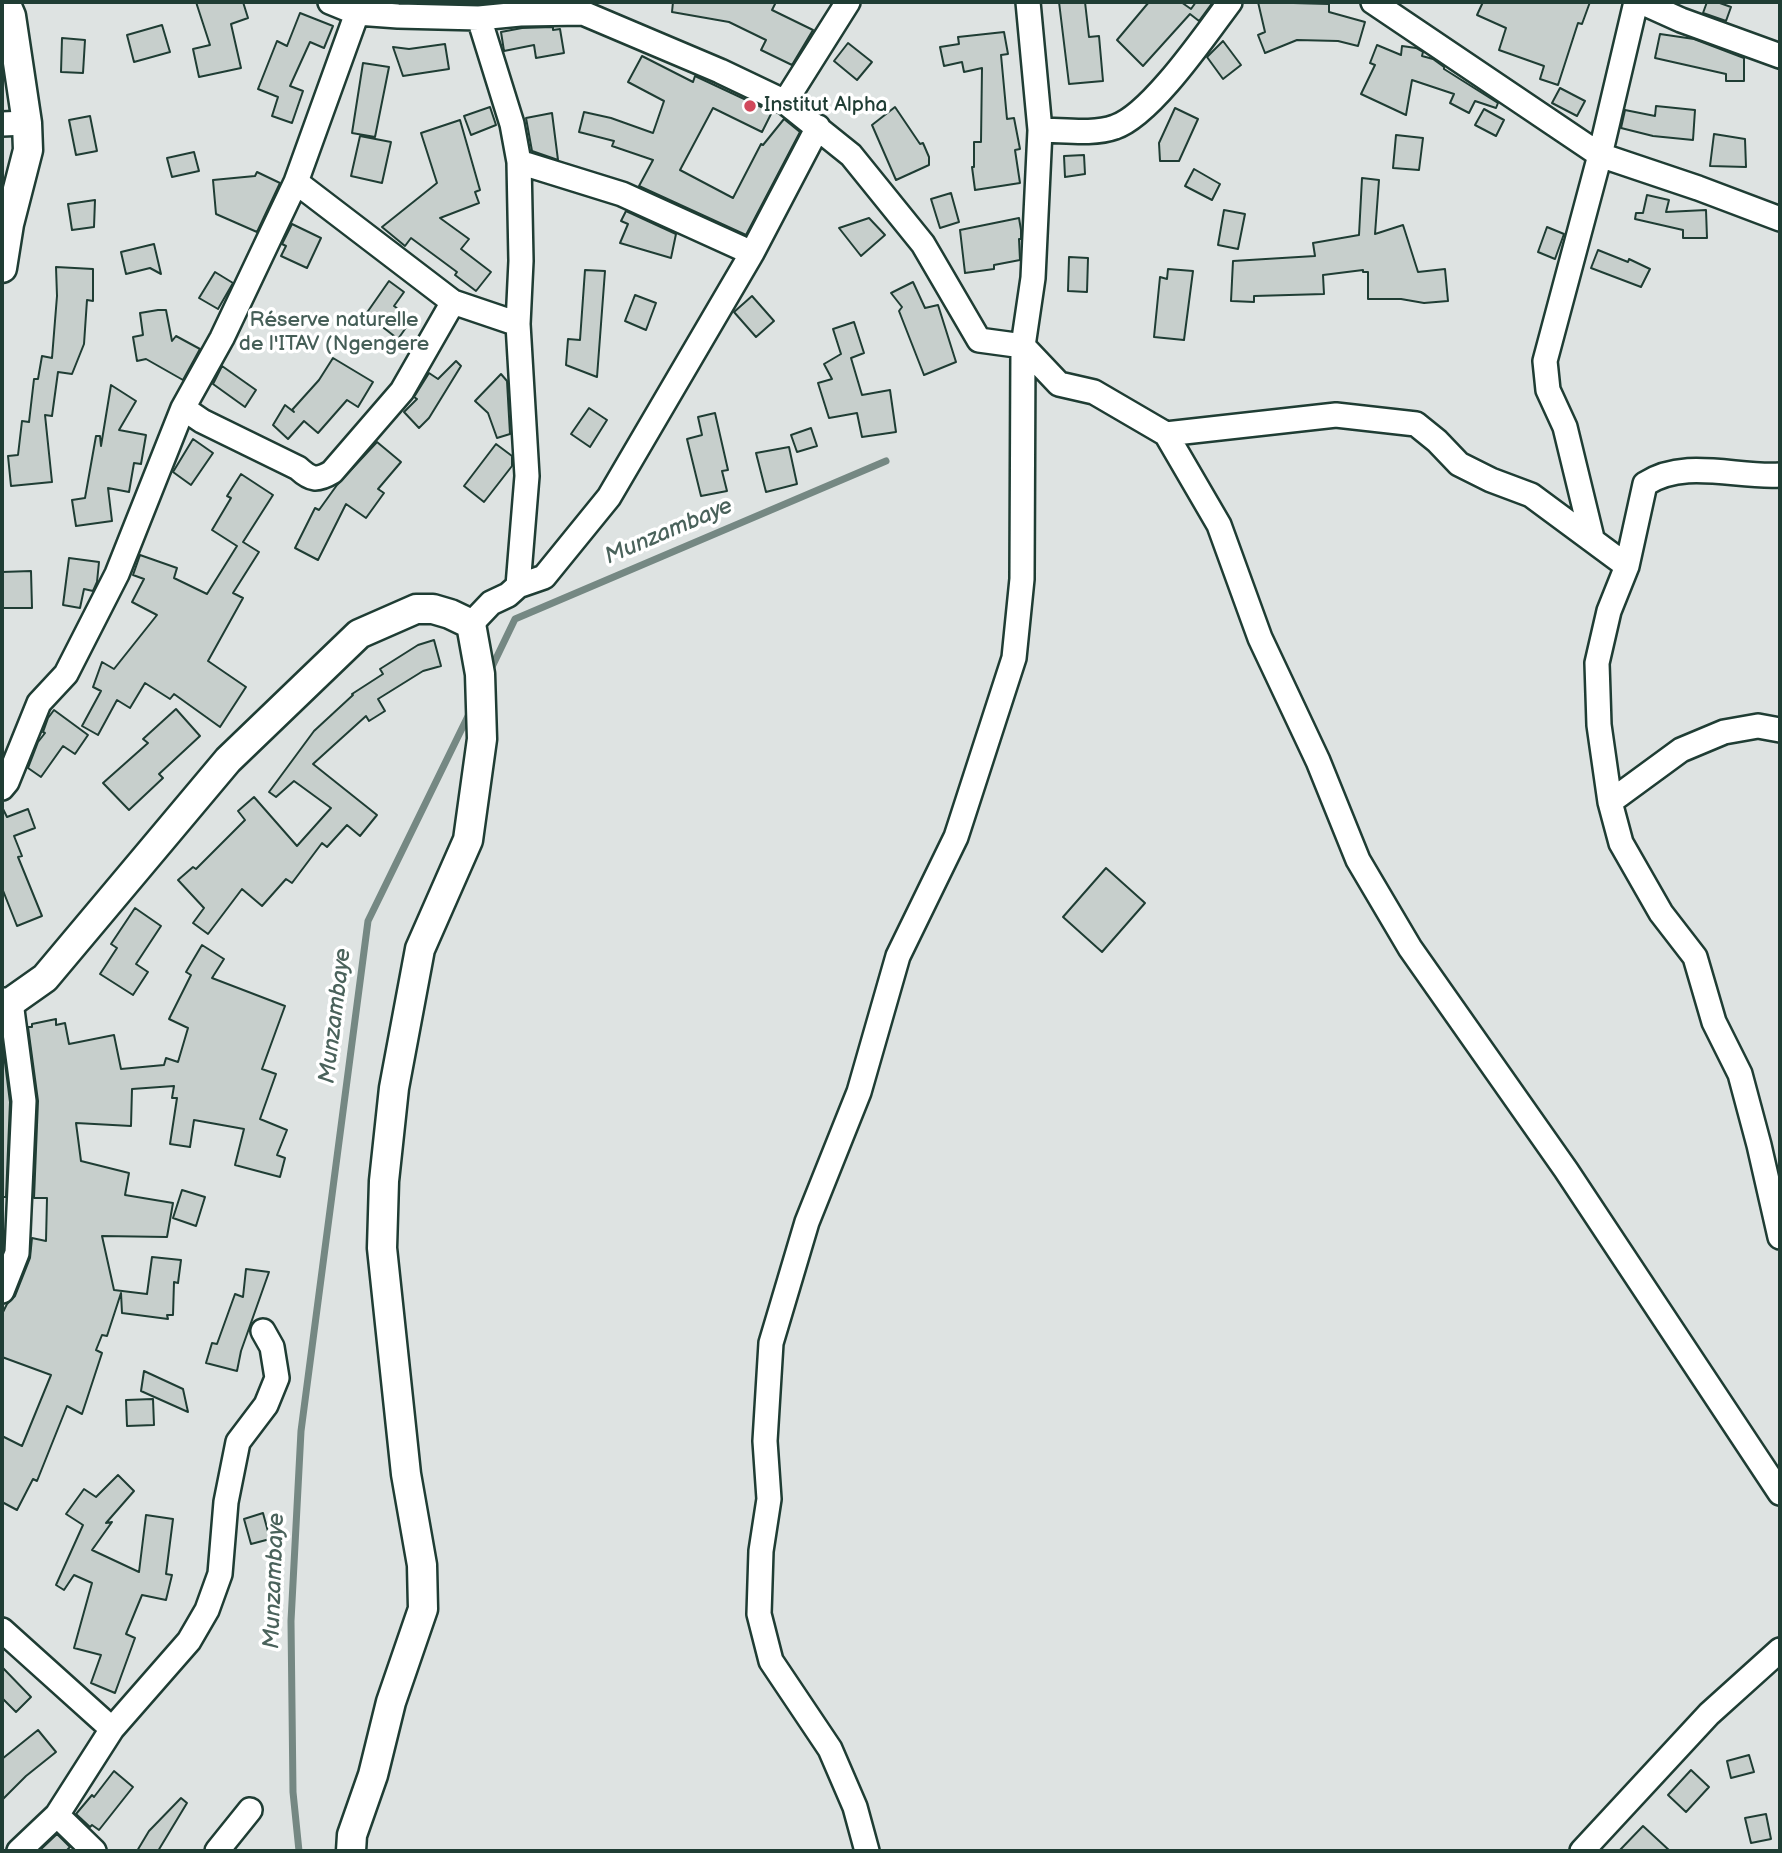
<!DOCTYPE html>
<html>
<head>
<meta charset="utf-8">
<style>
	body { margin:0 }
	#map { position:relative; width:1782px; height:1853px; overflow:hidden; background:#fff; font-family:"Balsamiq Sans",sans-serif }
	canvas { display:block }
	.frame { position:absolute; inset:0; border:4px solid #1f3d34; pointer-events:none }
</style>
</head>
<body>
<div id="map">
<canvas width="1782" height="1853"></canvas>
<div class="frame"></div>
</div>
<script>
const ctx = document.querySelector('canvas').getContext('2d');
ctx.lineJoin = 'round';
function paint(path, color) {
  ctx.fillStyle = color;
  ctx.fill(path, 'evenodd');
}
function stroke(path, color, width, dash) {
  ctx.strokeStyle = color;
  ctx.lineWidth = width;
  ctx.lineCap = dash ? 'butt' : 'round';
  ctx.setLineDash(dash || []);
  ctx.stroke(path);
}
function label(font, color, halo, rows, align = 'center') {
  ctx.font = font + ' "Balsamiq Sans",sans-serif';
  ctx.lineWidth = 7;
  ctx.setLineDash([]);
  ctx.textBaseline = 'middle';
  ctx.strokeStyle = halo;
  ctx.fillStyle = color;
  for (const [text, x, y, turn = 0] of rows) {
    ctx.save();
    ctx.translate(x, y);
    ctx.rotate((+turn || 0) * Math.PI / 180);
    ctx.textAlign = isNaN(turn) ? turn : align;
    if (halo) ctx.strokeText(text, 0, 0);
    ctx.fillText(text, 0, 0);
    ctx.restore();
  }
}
paint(new Path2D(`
	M2,2H1780V1851H2Z`), '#dee3e2');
stroke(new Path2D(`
	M490,671L515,619L886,461
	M299,1851L293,1792L291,1621L301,1431L368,921L471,710`), '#758883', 7);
const building = new Path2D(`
	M196,2H243L248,18L231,24L241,68L199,77L193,49L210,45Z
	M673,2H776L772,10L813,30L792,65L761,50L766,40L729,22L672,12Z
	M1059,2H1085L1089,37L1099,36L1103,81L1069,84Z
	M1149,2H1181L1191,9L1196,2H1213L1199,21L1190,14L1143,66L1117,40Z
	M1258,2L1329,4V12L1365,22L1358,46L1338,41L1297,40L1265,53L1258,35L1265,32Z
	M1483,2H1590L1582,24L1578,23L1558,85L1540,79L1544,66L1499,50L1506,28L1477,15Z
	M1707,2H1717L1731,7L1726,21L1703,13Z
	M300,13L333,26L324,48L310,42L290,86L303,91L292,123L272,116L278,97L258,89L277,41L287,46Z
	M162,25L170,52L134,62L127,35Z
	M553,27V30L560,29L564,53L536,58L534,45L504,51L501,32L522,28Z
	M1004,32L1008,54L1001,55L1007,119L1014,118L1020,149L1015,150L1020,183L975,190L972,167H974V142H981L982,68L964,72L962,62L944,66L940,47L959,44L958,37Z
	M1660,34L1694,39L1744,58V81H1726V74L1655,58Z
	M62,38L85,40L83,73L61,72Z
	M1223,41L1241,65L1223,79L1207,57Z
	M848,43L872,62L857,80L834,61Z
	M445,44L449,69L403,76L393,47L409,49Z
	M1377,45L1401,55L1402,46L1416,48L1423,52L1422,56L1433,59L1444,67V69L1498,103L1496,108L1475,101L1469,113L1450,103L1454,94L1412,80L1406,115L1361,94L1375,65L1370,63Z
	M642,56L693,82L695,76L772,112L762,132L713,108L680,170L733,198L761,144L763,145L784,119L800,132L746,235L639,186L653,160L612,146L614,141L579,132L584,112L611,118L653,133L664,101L628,82Z
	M363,63L389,67L375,137L352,133Z
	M1560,88L1585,101L1577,116L1552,103Z
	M1656,106L1695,110L1693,140L1653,136L1621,128L1625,110L1655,116Z
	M490,107L496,125L471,135L464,116Z
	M895,107L920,144L923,143L929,157V165L896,180L872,125Z
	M1175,108L1198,119L1179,161H1160L1159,143Z
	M1484,109L1504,120L1496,136L1475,125Z
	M552,113L558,160L532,151L526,118Z
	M90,116L97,151L76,155L69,120Z
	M460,120L480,190L475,192L479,203L440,218L469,239L461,249L491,272L476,291L455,275L457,272L411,238L405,246L382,227L437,183L421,133Z
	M1714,134L1745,139L1746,167L1710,166Z
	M1396,135L1423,138L1419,170L1393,168Z
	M360,136L391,142L382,183L351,176Z
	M194,152L199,171L172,177L167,158Z
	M1084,155L1085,174L1065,177L1064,156Z
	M1194,169L1220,184L1212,200L1185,186Z
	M257,172L280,183L257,232L216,214L213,180L255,176Z
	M1362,178L1379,180L1375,234L1403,225L1418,272L1445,269L1448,301L1424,303L1401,299H1368V272H1363V270L1323,275L1324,294L1254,296V302L1231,301L1233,261L1315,256L1313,243L1359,235Z
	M951,193L959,222L940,228L931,199Z
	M1647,195L1669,200L1666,212L1706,210L1707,238H1683V230L1635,219L1636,213H1643Z
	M95,200L94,227L72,230L68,204Z
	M1224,210L1245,214L1238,249L1218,245Z
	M626,211L676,234L671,258L620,243L628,224L621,221Z
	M869,218L885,235L861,256L839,228Z
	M1019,218L1021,230V239H1019L1020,260L994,265V269L965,273L960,230Z
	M292,224L321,238L307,268L281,256L286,246L282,244Z
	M1547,227L1564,234L1555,259L1538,252Z
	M154,244L161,274L150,268L126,274L121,252Z
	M1598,250L1628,262L1629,259L1650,269L1641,287L1591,268Z
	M1069,257L1088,258L1087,292L1068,291Z
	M56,267L93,269V301L87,300L84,344L72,374L58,372L52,416L45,415L52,482L11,486L8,456L18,455L22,421L29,422L34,379H38L42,356L52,358L57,296Z
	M1168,269L1193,271L1184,340L1154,337L1160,277L1167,279Z
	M585,270L605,271L597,377L566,365L568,339L580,340Z
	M215,272L233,283L218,309L199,298Z
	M389,281L404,292L394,306L412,319L398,339L366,314Z
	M913,282L925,308L938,305L956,362L924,375L899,311L902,307L891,293Z
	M635,295L656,303L646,330L625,321Z
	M752,296L774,321L756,337L734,312Z
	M158,310H166L172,341L176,336L200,349L183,380L146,359L137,361L133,337L143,335L140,313Z
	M854,322L864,353L851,358L862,395L890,390L896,432L862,437L857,413L829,418L818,383L832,379L824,364L841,354L833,329Z
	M333,358L373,382L358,407L347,400L318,433L304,421L288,439L273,425L285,405L294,412L292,410L319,380Z
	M456,361L461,366L429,418L419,428L404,412L417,399L414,397L429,373L438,379Z
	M222,366L256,390L245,407L213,384Z
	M501,374L507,381L510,434L497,438L488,413L475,401Z
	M111,385L136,401L119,430L146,435L141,464L134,463L129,492L108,488L112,521L76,526L72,500L85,498L96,436H100L101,446Z
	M589,408L607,420L590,447L571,434Z
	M715,413L728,470L722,471L727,491L701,496L687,439L702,435L698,417Z
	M811,428L817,446L797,452L791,435Z
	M193,439L213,453L191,485L173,472Z
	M377,442L401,462L378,489L384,493L366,518L346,504L318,560L295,548L315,508L319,510L337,485Z
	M496,444L512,456V466L484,502L464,486Z
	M789,447L797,484L766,492L756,453Z
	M241,474L273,495L243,542L259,552L233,593L243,598L208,661L246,687L220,727L174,694L170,699L145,683L130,708L117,700L98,735L82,726L101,691L93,687L102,662L114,669L157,615L132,602L144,579L133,575L140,555L177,568L174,578L207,594L237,546L212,530L231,498L227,496Z
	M69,558L99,562L97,582L93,591L84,589L80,608L63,605Z
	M31,571L32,608H2V572Z
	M434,640L441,666L423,671L378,699L385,711L369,721L366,716L313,764L377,815L360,836L347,825L327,847L322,843L292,883L286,879L262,906L242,889L208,934L193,923L204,908L178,880L193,867L196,869L245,820L238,811L254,797L297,846L331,808L294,781L276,797L269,792L314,731L353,695L352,694L383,674L380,669L418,645Z
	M176,709L200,736L159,774L163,778L129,810L103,783L148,743L143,739Z
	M54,710L88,735L75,754L63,746L41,777L28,768L38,742L45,733L43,732L48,718Z
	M2,807L7,817L28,809L35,828L14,836L22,856L18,857L42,916L17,926L2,888Z
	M1106,868L1145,903L1102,952L1063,917Z
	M135,908L161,926L136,964L148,972L133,995L100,974L117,948L111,944Z
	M202,945L224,959L212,978L285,1006L262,1069L276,1074L260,1119L287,1130L277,1155L285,1158L280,1177L235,1165L244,1129L194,1120L190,1147L170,1144L177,1098H172L174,1086L132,1089L131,1126L76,1123L81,1161L129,1173L125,1195L173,1203L167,1237L102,1236L114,1290L147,1294L152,1257L181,1260L178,1283L174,1282L173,1315H167L168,1319L122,1313L121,1293L107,1336L102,1335L96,1350L102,1353L82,1414L67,1406L37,1481L33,1479L17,1510L2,1502V1436L22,1446L51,1375L2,1357V1314L7,1304L15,1296L30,1258L32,1238L46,1241L47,1198H34L38,1101L28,1027H32V1024L56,1019V1025L65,1023L69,1044L114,1035L121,1069L164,1065L166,1058L178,1062L188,1028L169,1019L191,975L186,972Z
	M2,1039L10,1102L6,1197H2Z
	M182,1190L205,1197L196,1226L173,1218Z
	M246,1269L269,1272L241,1351L237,1371L206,1363L212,1343L217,1344L235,1294L243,1297Z
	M144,1371L183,1389L188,1412L141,1391Z
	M153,1399L154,1425L127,1426L126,1400Z
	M118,1475L134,1491L106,1523L112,1522L92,1550L139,1572L146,1515L173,1519L166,1574L172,1575L166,1600L142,1595L126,1634L135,1638L115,1693L91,1683L101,1655L74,1648L92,1583L74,1575L64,1590L56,1585L83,1525L66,1514L84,1489L96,1497Z
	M263,1513L270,1539L251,1544L244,1519Z
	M2,1667L31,1697L16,1712L2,1698Z
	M38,1730L56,1752L26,1776L2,1800V1759Z
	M1749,1755L1754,1772L1731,1778L1727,1761Z
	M1691,1770L1709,1787L1686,1812L1668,1795Z
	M114,1771L133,1787L99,1830L92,1825L90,1827L76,1814L92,1795L94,1797Z
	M181,1798L187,1803L158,1851H137L149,1831Z
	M1766,1814L1771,1839L1751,1843L1745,1818Z
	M1643,1826L1670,1851H1619Z
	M57,1834L70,1847L66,1851H39Z`);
paint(building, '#c7cfcc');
stroke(building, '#1f3d34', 2);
const minor = new Path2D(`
	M330,2L357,13L398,16L479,18L520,14L583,13L720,71L785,102L851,155L923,244L979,340L1023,346L1059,384L1094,392L1166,434L1219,525L1260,638L1318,761L1358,860L1410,948L1566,1170L1780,1493
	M1373,2L1600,155L1698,188L1780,219
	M1641,2L1681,20L1780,56
	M479,18L512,124L519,162L521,261L518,324L527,476L518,586
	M785,102L848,2
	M2,124L27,123
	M1040,130C1063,130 1093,135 1115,127C1151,115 1206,34 1230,2
	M519,162L622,194L752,253
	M296,182L453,302L518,324
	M183,408L202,421L298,468C311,480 317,481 332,472L402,391L453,302
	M1166,434L1336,415L1416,424L1437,441L1459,464L1491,480L1531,495L1627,566
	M1780,475C1736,478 1685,458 1645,484L1627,566L1609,611L1597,663L1599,725L1610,802L1621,843L1661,913L1695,957L1714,1022L1740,1074L1759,1145L1780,1237
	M1592,538L1565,427L1548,390L1545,361L1600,155L1636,2
	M471,624L491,603L508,595L518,586L544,577L609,497L752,253L818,127
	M2,788L7,782L39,703L66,674L117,574L183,408L222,338L296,182L361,2
	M1610,802L1681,750L1724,732L1758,726L1780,730
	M2,1291L17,1253L24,1101L11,1002
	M2,1630L112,1729
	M57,1815L94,1851
	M19,1851L57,1815L112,1729L189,1641L207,1610L220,1574L226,1502L238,1442L266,1405L277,1378L272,1347L263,1331
	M217,1851L250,1810
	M867,1851L855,1807L830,1749L771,1661L759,1614L761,1551L769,1499L765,1441L771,1343L807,1222L859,1092L898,956L956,837L1014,658L1022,579L1023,346L1033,278L1040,130L1028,2
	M1582,1851L1709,1714L1780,1650`);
const tertiary = new Path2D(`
	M2,268L9,224L28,150L27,123L11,16L5,2
	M2,1003L11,1002L45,978L228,760L359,634L416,609H433L450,614L471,624L480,674L482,739L468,840L420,949L394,1088L384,1181L382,1248L406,1474L422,1565L423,1609L391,1702L373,1775L352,1835L351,1851`);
stroke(minor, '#1f3d34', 28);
stroke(tertiary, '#1f3d34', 33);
stroke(minor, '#fff', 23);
stroke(tertiary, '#fff', 28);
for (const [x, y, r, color] of [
	[750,106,7,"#d1495b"]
]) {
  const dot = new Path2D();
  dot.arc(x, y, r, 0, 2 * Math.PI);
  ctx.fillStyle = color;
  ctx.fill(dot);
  stroke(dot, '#fff', 2.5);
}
label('21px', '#1f3d34', '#fff', [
	["Institut Alpha",764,106]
], 'left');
label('21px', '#455e57', '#fff', [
	["Réserve naturelle",334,321],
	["de l'ITAV (Ngengere",334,345]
]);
label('italic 23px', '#4a625b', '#fff', [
	["Munzambaye",669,532,-23],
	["Munzambaye",336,1016,-83],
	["Munzambaye",275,1581,-88]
]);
</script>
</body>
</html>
